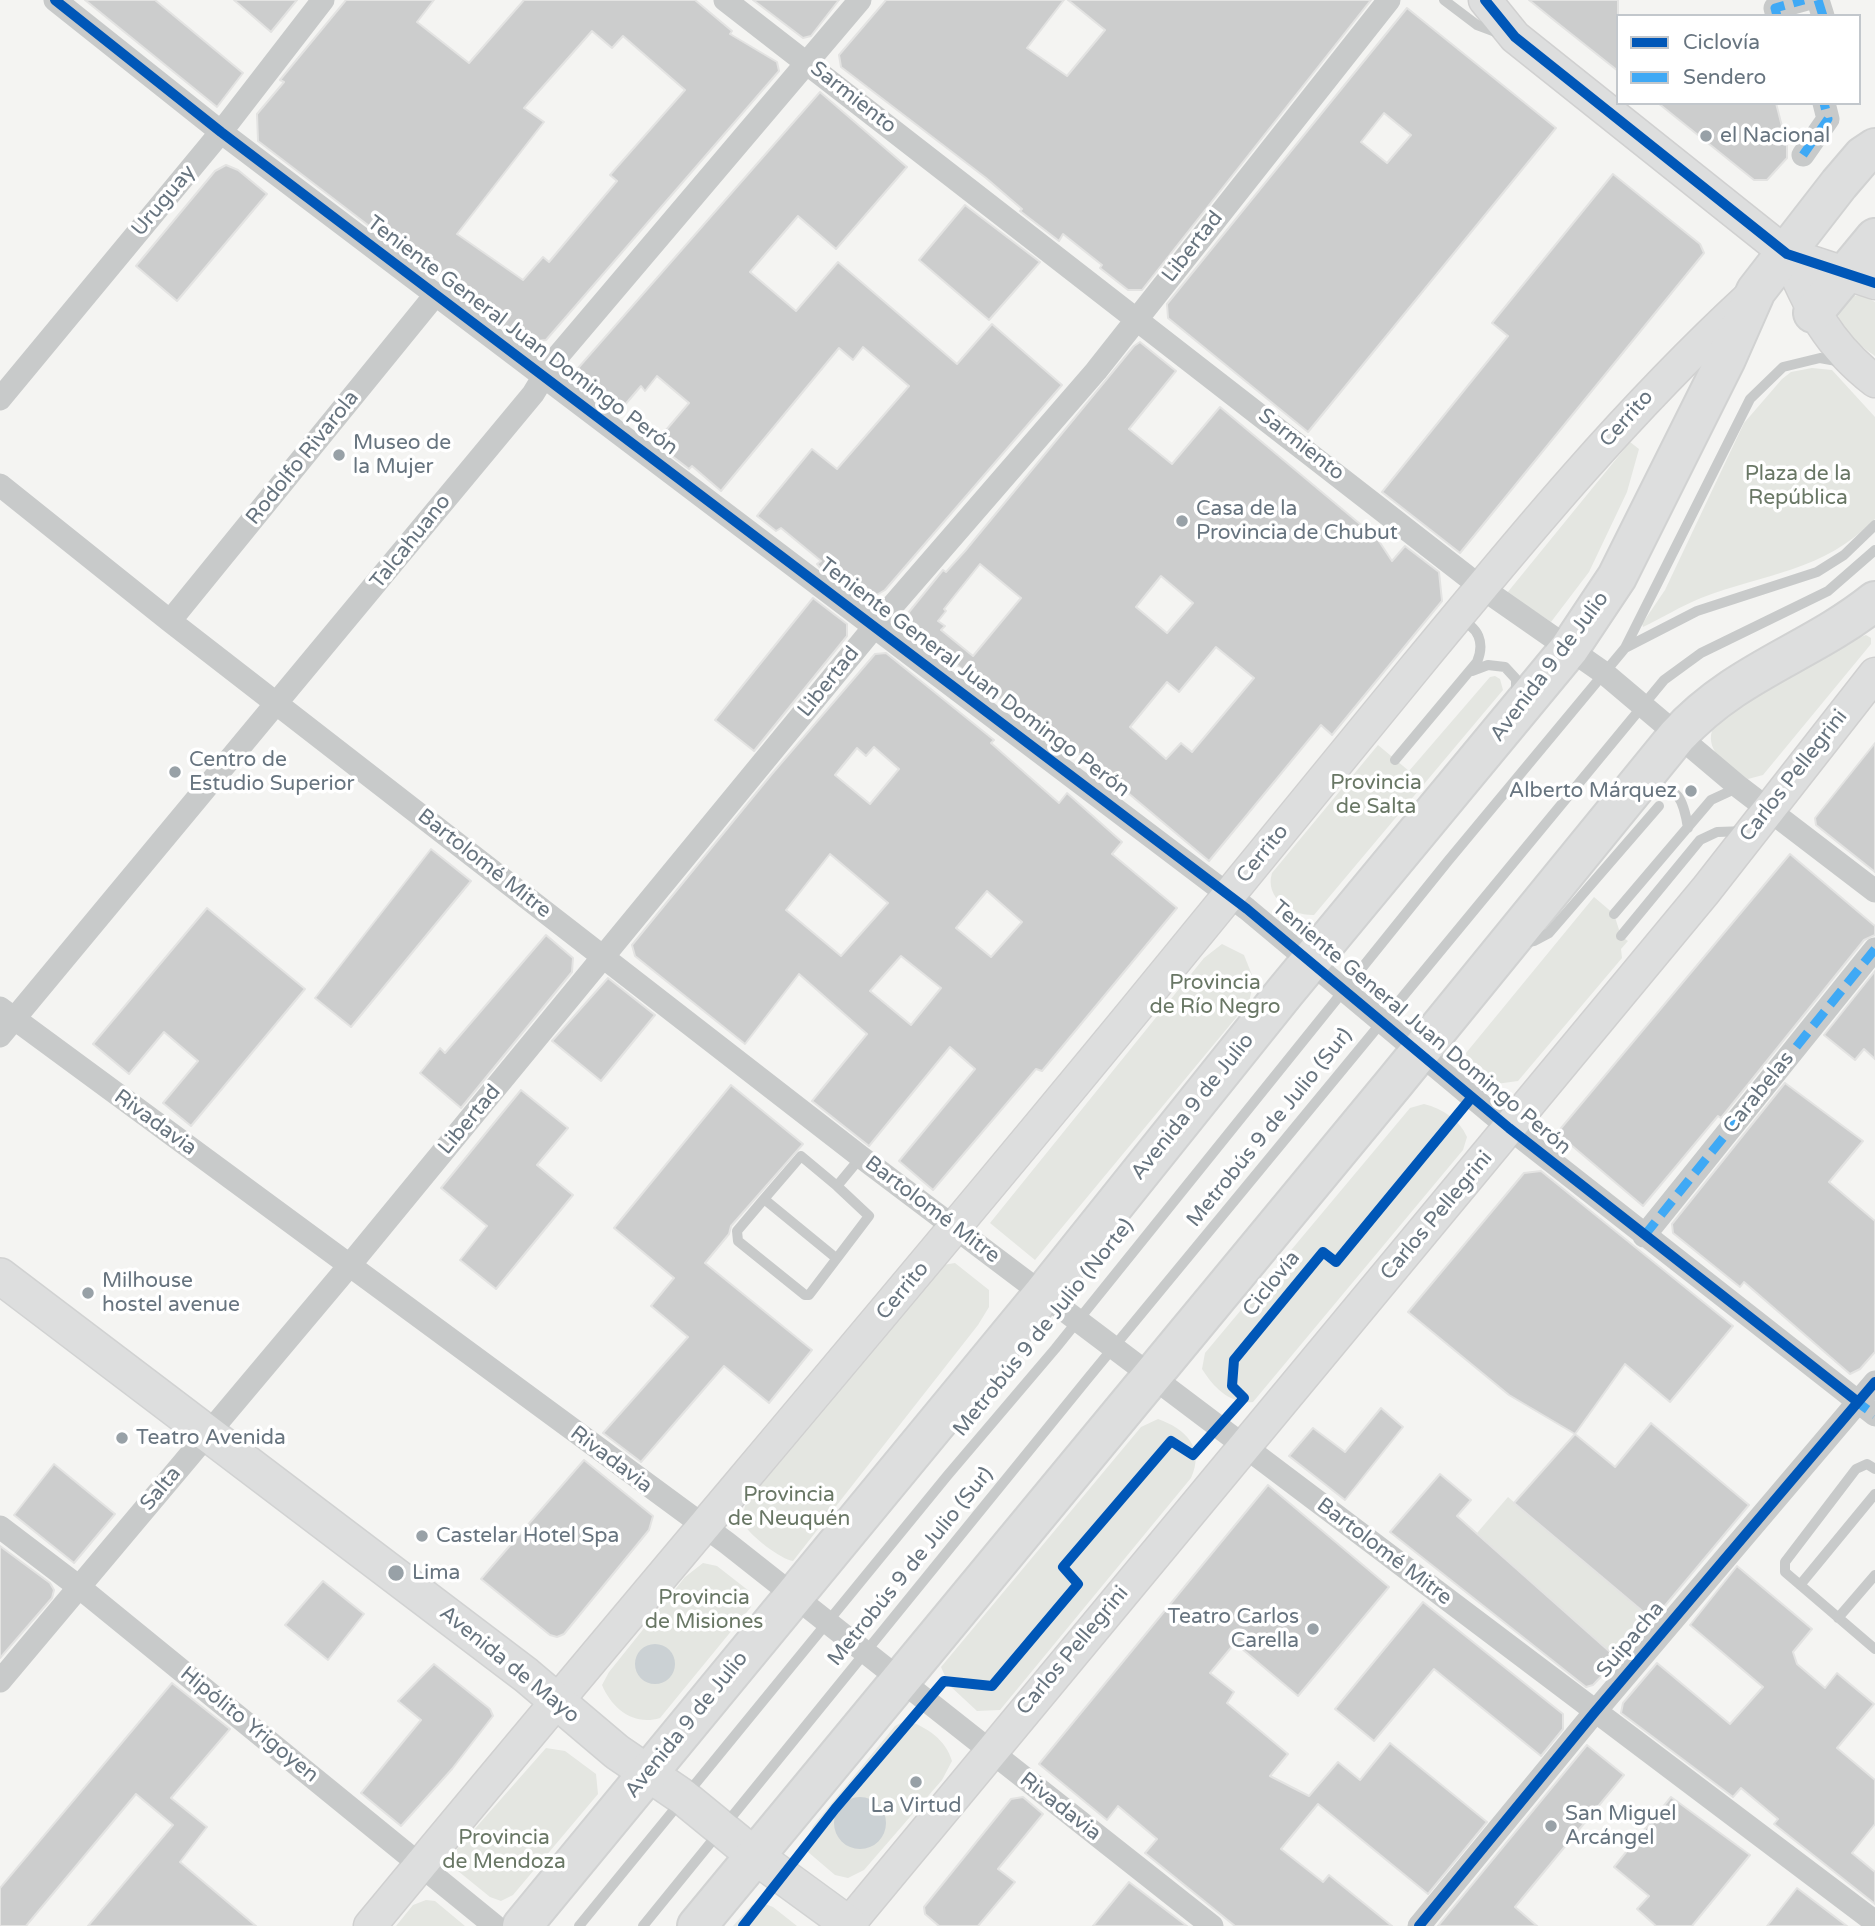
<!DOCTYPE html>
<html>
<head>
<meta charset="utf-8">
<style>
	body { margin:0 }
	#map { position:relative; width:1875px; height:1926px; overflow:hidden; background:#f4f4f2; font-family:"Varela Round",sans-serif }
	canvas { display:block }
	.legend { position:absolute; left:1616px; top:14px; width:245px; height:91px; box-sizing:border-box; background:#fff; border:2px solid #c2c7cc; margin:0; padding:9px 12px; list-style:none; font-size:21px; color:#67747f }
	.legend li { display:flex; align-items:center; gap:14px; height:35px }
	.legend b { width:35px; border:2px solid #c2c7cc }
</style>
</head>
<body>
<div id="map">
<canvas width="1875" height="1926"></canvas>
<ul class="legend">
<li><b style="height:9px;background:#0057b8"></b>Ciclovía</li>
<li><b style="height:9px;background:#3fa9f5"></b>Sendero</li>
</ul>
</div>
<script>
const ctx = document.querySelector('canvas').getContext('2d');
ctx.lineJoin = 'round';
function paint(path, color) {
  ctx.fillStyle = color;
  ctx.fill(path, 'evenodd');
}
function stroke(path, color, width, dash) {
  ctx.strokeStyle = color;
  ctx.lineWidth = width;
  ctx.lineCap = dash ? 'butt' : 'round';
  ctx.setLineDash(dash || []);
  ctx.stroke(path);
}
function label(font, color, halo, rows, align = 'center') {
  ctx.font = font + ' "Varela Round",sans-serif';
  ctx.lineWidth = 7;
  ctx.setLineDash([]);
  ctx.textBaseline = 'middle';
  ctx.strokeStyle = halo;
  ctx.fillStyle = color;
  for (const [text, x, y, turn = 0] of rows) {
    ctx.save();
    ctx.translate(x, y);
    ctx.rotate((+turn || 0) * Math.PI / 180);
    ctx.textAlign = isNaN(turn) ? turn : align;
    if (halo) ctx.strokeText(text, 0, 0);
    ctx.fillText(text, 0, 0);
    ctx.restore();
  }
}
paint(new Path2D(`
	M1862,295L1875,302V356C1864,348 1832,326 1839,310C1841,305 1846,300 1849,296Z
	M1812,368L1832,370L1875,417V519C1823,572 1766,573 1701,598C1681,606 1662,618 1643,627L1642,624L1665,590L1744,423L1782,379L1791,372Z
	M1630,442L1639,449L1627,492L1589,572L1551,622L1507,593Z
	M1866,635L1871,638V644L1763,775L1748,779C1731,772 1705,751 1712,731C1719,710 1841,644 1866,635Z
	M1495,676L1500,679L1503,690L1314,915C1292,916 1264,898 1272,873L1378,745L1409,771L1490,677Z
	M1594,897L1614,914L1621,936L1628,941L1621,949L1622,958L1518,1081L1496,1084L1468,1062L1466,1053Z
	M1222,944L1244,955L1254,980L1249,1002L1035,1260L990,1223L1204,958Z
	M1424,1104C1443,1109 1459,1119 1467,1137L1463,1150L1253,1402C1230,1404 1214,1388 1202,1369L1205,1353L1410,1108Z
	M955,1263L989,1290V1307L978,1325L793,1561C782,1560 749,1535 745,1525C741,1517 744,1510 746,1503L943,1265Z
	M1158,1419C1186,1429 1205,1448 1191,1478L1000,1710L977,1711L949,1685L941,1667L1141,1427Z
	M1508,1497L1653,1620L1618,1659L1477,1533Z
	M703,1563L717,1566L749,1591L751,1607L660,1718C634,1726 612,1709 602,1685L609,1672L685,1577Z
	M906,1720C927,1727 946,1740 952,1761L942,1780L864,1870L848,1878L835,1875L808,1852L806,1841L813,1826L895,1726Z
	M546,1748L565,1751L596,1774L598,1794L513,1895L501,1901L490,1897L458,1871L457,1849Z
	M426,1900L435,1901L465,1926H396L413,1905Z
	M760,1902L773,1907L797,1926H733L752,1905Z`), '#e4e6e1');
paint(new Path2D(`
	M635 1664a20 20 0 1 1 40 0a20 20 0 1 1-40 0Z
	M834 1823a26 26 0 1 1 52 0a26 26 0 1 1-52 0Z`), '#cbd1d4');
const building = new Path2D(`
	M85,0H155L243,73L217,107Z
	M234,0H297L271,32Z
	M346,0H434L417,22L469,63L524,0H695L732,31L730,34L777,62L779,71L546,340L522,342L431,268L428,271L258,141L257,114L284,82L280,80ZM592,31L612,48L623,36L685,90L610,175L617,181L580,225L549,262L543,257L523,280L457,234L544,122L524,108Z
	M753,0H839L811,36L803,38Z
	M886,0H1064L1027,48L1067,76L1105,30L1068,0H1371L1142,290H1128L1100,268L1102,265L1063,234L1059,241L1020,211L1022,209L986,178L841,67L839,55Z
	M1529,0H1618V71L1555,21Z
	M1407,8L1556,128L1308,432L1168,318L1167,304ZM1384,113L1411,135L1387,163L1361,142Z
	M820,92L907,167L836,249L798,216L750,272L796,311L838,262L957,364L992,324L1062,385L885,590L873,597L855,582L849,590L823,571L817,564L821,561L781,528L776,531L757,516L812,449L837,469L909,386L863,347L853,360L839,348L721,491L692,466L689,469L655,443L689,403L657,376L645,391L641,386L617,414L572,375Z
	M1658,103H1776L1787,146V158L1767,180H1754Z
	M226,165L238,170L267,194L177,301L136,266L215,171Z
	M1613,174L1700,244L1704,253L1460,553L1382,492L1508,336L1492,323Z
	M965,205L1040,262L989,320L919,260Z
	M1140,342L1176,371L1129,429L1172,464L1220,407L1366,529L1369,526L1392,561L1405,546L1439,572L1442,601L1332,735L1321,725L1209,861L1109,777L1060,739L1055,744L911,628L909,612L943,570L946,572L965,551L1134,346ZM980,564L1021,598L973,656L941,630L945,626L938,621L946,611L944,609ZM1161,576L1193,603L1167,633L1136,607ZM1216,647L1254,678L1192,752L1181,743L1166,759L1130,727L1167,682L1179,692Z
	M813,598L847,624V636L754,751L715,720Z
	M886,653L994,740L991,743L1059,803L1067,793L1122,842L1112,854L1177,908L1042,1071L1036,1069L933,1190L899,1161L975,1069L950,1047L869,1146L812,1101L867,1034L799,974L745,1044L635,956L632,945L771,775L875,654ZM874,747L899,769L870,804L835,775L857,748L866,756ZM830,854L888,903L841,956L786,910ZM987,891L1022,922L991,957L956,928ZM901,956L941,988L911,1025L870,991Z
	M1875,743V872L1816,825L1815,818Z
	M431,849L471,881L351,1027L315,998Z
	M1790,854L1875,926V935L1864,940L1721,1118L1718,1116L1643,1206L1557,1133Z
	M207,908L305,989L191,1126L163,1103L198,1061L164,1032L129,1074L93,1044Z
	M546,935L573,958L572,972L461,1108L420,1073L440,1048L445,1053Z
	M1875,971V1059L1864,1049L1855,1060L1824,1035Z
	M608,978L655,1015L601,1081L552,1041Z
	M1785,1083L1863,1141L1829,1182L1875,1221V1352L1860,1369L1850,1374L1744,1282L1740,1287L1673,1233L1672,1224Z
	M731,1085L803,1144L731,1226L729,1234L705,1263L812,1350L769,1403L724,1366L641,1462L603,1433L688,1337L651,1306L674,1278L614,1228Z
	M521,1090L568,1128L537,1165L573,1195L496,1289L460,1260L487,1226L441,1188Z
	M1541,1171L1733,1326L1670,1402L1625,1364L1575,1434L1509,1395L1408,1312L1524,1173Z
	M1381,1408L1403,1427L1345,1500L1289,1456L1313,1428L1345,1452Z
	M1651,1423L1749,1505L1653,1620L1514,1503L1575,1434L1615,1467Z
	M584,1460L653,1516L649,1530L564,1634L557,1637L550,1635L481,1579Z
	M54,1464L115,1514L74,1563L14,1515Z
	M1440,1474L1471,1500L1457,1516L1618,1659L1593,1685L1586,1687L1390,1532Z
	M1268,1485L1389,1587L1298,1696L1235,1643L1210,1673L1234,1692L1227,1703L1288,1754L1270,1776L1309,1796L1338,1762L1360,1780L1390,1743L1487,1822L1428,1894L1318,1804L1281,1849L1323,1882L1329,1875L1392,1926H1235L1145,1853L1157,1839L1118,1806L1107,1820L1039,1764Z
	M0,1546L50,1583L54,1590L52,1598L0,1658Z
	M1737,1566L1812,1629L1793,1652L1797,1664L1825,1688L1837,1673L1874,1704L1837,1748L1875,1780V1824L1852,1853L1875,1872V1904L1774,1824L1778,1819L1741,1788L1733,1797L1621,1713L1623,1703L1657,1663L1730,1724L1763,1687L1690,1625Z
	M323,1581L364,1614L328,1660L285,1625Z
	M1423,1602L1563,1714V1729L1541,1756L1434,1669L1374,1741L1335,1709Z
	M434,1664L490,1709L493,1716L452,1769L401,1826L361,1793L421,1720L398,1701Z
	M172,1683L230,1729L171,1798L207,1827L180,1862L256,1926H88L173,1825L136,1794L26,1926H0V1888Z
	M1587,1745L1624,1775L1515,1907L1537,1926H1438Z
	M1023,1797L1043,1814L998,1869L1015,1882L978,1926H939L925,1914L924,1907L1011,1799Z
	M1671,1797L1750,1855L1692,1926H1656L1637,1909L1649,1896L1614,1867Z
	M1129,1882L1187,1926H1093Z
	M1797,1888L1847,1926H1767Z`);
paint(building, '#cccdcd');
stroke(building, '#e3e3e2', 2);
const secondary = new Path2D(`
	M1485,0L1515,37L1787,254L1875,283
	M1787,254C1811,308 1827,344 1875,381
	M370,1926C623,1619 882,1318 1134,1011C1227,897 1320,784 1413,670C1520,540 1627,410 1751,296
	M847,1926L1706,890L1875,674`);
const primary = new Path2D(`
	M0,1276L526,1675L617,1752L683,1797L755,1856L851,1926`);
const highway = new Path2D(`
	M1813,313L1875,238
	M522,1926L1043,1294L1285,992L1569,649L1617,577L1726,359L1756,291L1839,184L1863,156L1875,148
	M697,1926L1395,1082L1677,736C1736,671 1810,653 1875,601`);
stroke(secondary, '#d0d0d0', 35);
stroke(primary, '#d1d2d2', 38);
stroke(highway, '#d1d2d2', 42);
stroke(new Path2D(`
	M1444,0L1477,25L1501,34
	M1625,648L1750,399L1783,367L1820,358L1842,362
	M1472,671L1488,665L1505,667L1516,679V695
	M1395,760L1477,662C1485,643 1479,626 1458,620
	M1648,788C1678,782 1684,802 1688,828
	M1614,914L1711,800L1739,787
	M1621,936L1700,840L1717,832L1747,831
	M1522,943L1534,941L1549,933L1659,806
	M764,1199L801,1156L837,1186
	M836,1258L764,1199L737,1231L738,1241L805,1295H809L869,1216L837,1186L861,1157
	M1875,1469L1867,1464L1856,1469L1785,1562V1572L1875,1649
	M1800,1585L1875,1494
	M1838,1618L1875,1575
	M579,1926L947,1476L1055,1349L1448,861L1625,648L1697,611L1817,572L1844,555L1875,525
	M643,1926L1089,1377L1664,680L1701,653L1828,591L1875,550`), '#c8caca', 10);
stroke(new Path2D(`
	M55,0L221,132L1247,909L1509,1128L1875,1415
	M725,0L1482,588L1604,673L1739,787L1875,891
	M1818,0L1823,16
	M1777,16L1775,8L1804,0
	M1803,155L1828,119L1824,103
	M0,399L221,132L323,0
	M0,485L170,621L861,1157L1875,1922
	M170,621L436,294
	M0,1008L727,1543L1212,1926
	M0,1036L533,394L552,363L860,0
	M1644,1236L1875,949
	M0,1527L79,1587L495,1926
	M0,1681L349,1266L875,626L1096,371L1389,0
	M1419,1926L1594,1713L1875,1382`), '#c8caca', 23);
stroke(secondary, '#dddede', 32);
stroke(primary, '#dddede', 35);
stroke(highway, '#dddede', 38);
stroke(new Path2D(`
	M1818,0L1823,16
	M1777,16L1775,8L1804,0
	M1803,155L1828,119L1824,103
	M1644,1236L1875,949
	M1853,1399L1875,1415`), '#3fa9f5', 9, [18, 9]);
stroke(new Path2D(`
	M55,0L221,132L1247,909L1509,1128L1858,1402
	M1485,0L1515,37L1787,254L1875,283
	M743,1926L835,1809L944,1681L992,1686L1078,1584L1063,1567L1171,1441L1193,1455L1244,1398L1232,1386L1234,1360L1323,1252L1336,1262L1472,1097
	M1419,1926L1594,1713L1875,1382`), '#0057b8', 10);
for (const [x, y, r, color] of [
	[1706,136,7,"#98a1a7"],
	[339,455,7,"#98a1a7"],
	[1182,521,7,"#98a1a7"],
	[175,772,7,"#98a1a7"],
	[1691,791,7,"#98a1a7"],
	[88,1293,7,"#98a1a7"],
	[122,1438,7,"#98a1a7"],
	[422,1536,7,"#98a1a7"],
	[396,1573,9,"#98a1a7"],
	[1313,1629,7,"#98a1a7"],
	[916,1782,7,"#98a1a7"],
	[1551,1826,7,"#98a1a7"]
]) {
  const dot = new Path2D();
  dot.arc(x, y, r, 0, 2 * Math.PI);
  ctx.fillStyle = color;
  ctx.fill(dot);
  stroke(dot, '#fff', 2.5);
}
label('21px', '#67747f', '#fff', [
	["Sarmiento",853,98,38],
	["Uruguay",164,201,-50],
	["Libertad",1193,247,-52],
	["Teniente General Juan Domingo Perón",522,336,37],
	["Cerrito",1627,419,-48],
	["Sarmiento",1301,445,38],
	["Rodolfo Rivarola",303,458,-51],
	["Talcahuano",411,542,-51],
	["Avenida 9 de Julio",1550,667,-53],
	["Teniente General Juan Domingo Perón",974,678,37],
	["Libertad",829,682,-51],
	["Carlos Pellegrini",1794,776,-52],
	["Cerrito",1263,854,-51],
	["Bartolomé Mitre",484,864,38],
	["Teniente General Juan Domingo Perón",1421,1028,40],
	["Carabelas",1759,1093,-51],
	["Avenida 9 de Julio",1193,1107,-51],
	["Libertad",470,1120,-50],
	["Rivadavia",155,1123,36],
	["Metrobús 9 de Julio (Sur)",1270,1128,-51],
	["Bartolomé Mitre",932,1210,37],
	["Carlos Pellegrini",1437,1216,-50],
	["Ciclovía",1272,1284,-51],
	["Cerrito",903,1291,-50],
	["Metrobús 9 de Julio (Norte)",1044,1328,-51],
	["Rivadavia",611,1460,37],
	["Salta",161,1489,-50],
	["Bartolomé Mitre",1384,1552,37],
	["Metrobús 9 de Julio (Sur)",911,1567,-51],
	["Suipacha",1631,1640,-50],
	["Carlos Pellegrini",1073,1651,-50],
	["Avenida de Mayo",509,1665,39],
	["Hipólito Yrigoyen",249,1725,39],
	["Avenida 9 de Julio",687,1725,-51],
	["Rivadavia",1060,1807,38]
]);
label('21px', '#67747f', '#fff', [
	["el Nacional",1720,136],
	["Museo de",353,443],
	["la Mujer",353,467],
	["Casa de la",1196,509],
	["Provincia de Chubut",1196,533],
	["Centro de",189,760],
	["Estudio Superior",189,784],
	["Alberto Márquez",1677,791,"right"],
	["Milhouse",102,1281],
	["hostel avenue",102,1305],
	["Teatro Avenida",136,1438],
	["Castelar Hotel Spa",436,1536],
	["Lima",412,1573],
	["Teatro Carlos",1299,1617,"right"],
	["Carella",1299,1641,"right"],
	["La Virtud",916,1806,"center"],
	["San Miguel",1565,1814],
	["Arcángel",1565,1838]
], 'left');
label('21px', '#697765', '#fff', [
	["Plaza de la",1798,474],
	["República",1798,498],
	["Provincia",1376,783],
	["de Salta",1376,807],
	["Provincia",1215,983],
	["de Río Negro",1215,1007],
	["Provincia",789,1495],
	["de Neuquén",789,1519],
	["Provincia",704,1598],
	["de Misiones",704,1622],
	["Provincia",504,1838],
	["de Mendoza",504,1862]
]);
</script>
</body>
</html>
